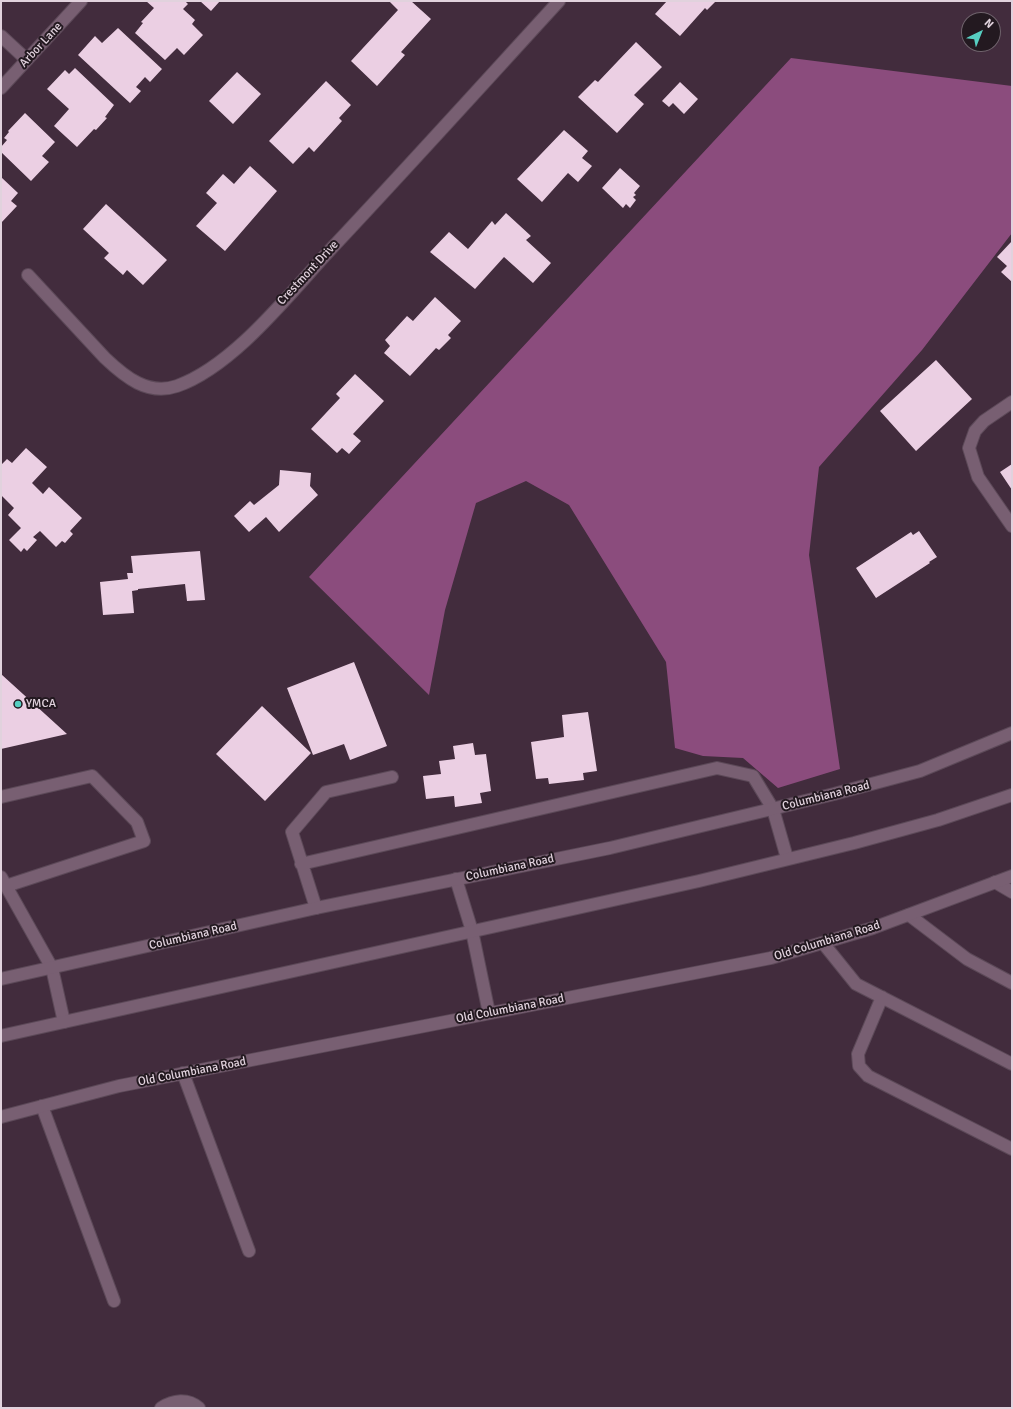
<!DOCTYPE html>
<html>
<head>
<meta charset="utf-8">
<style>
	body { margin:0 }
	#map { position:relative; width:1013px; height:1409px; overflow:hidden; background:#422c3d; font-family:Signika,sans-serif }
	canvas { display:block }
	.frame { position:absolute; inset:0; border:2px solid #e1d2dd; pointer-events:none }
	.north { position:absolute; left:961px; top:12px; width:40px; height:40px; box-sizing:border-box; background:#231920; border:1px solid #6f636c; border-radius:50%; rotate:43deg; font-size:11px; font-weight:700; line-height:16px; text-align:center; color:#e1d2dd }
	.north::after { content:''; display:block; margin:auto; width:14px; height:18px; background:#57cec1; clip-path:polygon(50% 0,100% 100%,50% 72%,0 100%) }
</style>
</head>
<body>
<div id="map">
<canvas width="1013" height="1409"></canvas>
<div class="frame"></div>
<div class="north">N</div>
</div>
<script>
const ctx = document.querySelector('canvas').getContext('2d');
ctx.lineJoin = 'round';
function paint(path, color) {
  ctx.fillStyle = color;
  ctx.fill(path, 'evenodd');
}
function stroke(path, color, width, dash) {
  ctx.strokeStyle = color;
  ctx.lineWidth = width;
  ctx.lineCap = dash ? 'butt' : 'round';
  ctx.setLineDash(dash || []);
  ctx.stroke(path);
}
function label(font, color, halo, rows, align = 'center') {
  ctx.font = font + ' Signika,sans-serif';
  ctx.lineWidth = 4;
  ctx.setLineDash([]);
  ctx.textBaseline = 'middle';
  ctx.strokeStyle = halo;
  ctx.fillStyle = color;
  for (const [text, x, y, turn = 0] of rows) {
    ctx.save();
    ctx.translate(x, y);
    ctx.rotate((+turn || 0) * Math.PI / 180);
    ctx.textAlign = isNaN(turn) ? turn : align;
    if (halo) ctx.strokeText(text, 0, 0);
    ctx.fillText(text, 0, 0);
    ctx.restore();
  }
}
paint(new Path2D(`
	M791,58L1012,86V233L922,350L819,467L809,555L840,769L778,788L743,758L703,756L675,748L666,662L569,505L526,481L476,503L445,610L429,695L309,577Z`), '#8b4c7d');
paint(new Path2D(`
	M146,1H185L188,4L183,9L195,20L192,24L203,35L184,55L177,48L165,60L135,33L143,23L141,22L154,8Z
	M200,1H220L211,11Z
	M389,1H411L431,19L401,52L405,55L377,86L351,61L398,10Z
	M667,1H716L707,10L705,8L680,36L655,14Z
	M118,28L162,69L150,82L145,77L136,87L141,91L130,103L78,55L95,36L102,43Z
	M636,42L662,67L634,95L644,104L617,133L578,97L595,80L598,82Z
	M75,68L114,105L105,117L107,118L96,130L94,129L77,147L54,126L69,109L47,89L65,70L69,74Z
	M237,72L261,94L233,124L209,101Z
	M326,81L351,105L339,118L342,121L314,152L309,147L293,164L269,141Z
	M680,82L698,99L684,114L673,103L669,107L662,101Z
	M25,113L55,142L42,156L49,162L31,181L1,152V147L7,140L4,138L9,132L8,131Z
	M564,130L588,151L582,158L592,166L578,182L568,173L542,202L517,179Z
	M250,166L277,191L225,251L196,226L217,203L206,193L223,174L234,184Z
	M620,168L640,186L634,193L636,195L633,197L636,200L630,208L626,204L623,208L602,188Z
	M1,177L18,193L11,201L17,206L1,223Z
	M106,204L167,260L143,285L127,270L123,275L104,258L109,253L83,229Z
	M506,213L531,236L526,240L551,263L533,283L504,257L475,289L430,252L449,232L468,249L492,221L495,225Z
	M1012,241V282L1001,272L1007,266L997,257Z
	M435,297L461,321L448,335L451,338L439,350L436,348L410,376L384,353L390,346L385,340L407,316L413,321Z
	M936,360L972,399L916,451L880,411Z
	M355,374L384,401L353,434L361,441L349,454L342,448L337,453L311,429L340,398L336,394Z
	M26,448L47,467L32,483L43,494L49,487L82,518L70,531L73,534L65,543L62,541L56,547L40,531L33,537L37,540L27,551L24,548L21,552L9,540L21,528L8,515L14,508L1,495V465L7,459L12,463Z
	M1012,464V490L1000,472Z
	M280,470L311,473L310,486L318,495L279,532L266,517L249,532L234,516L250,501L254,505L279,485Z
	M919,531L937,557L929,562L930,563L876,598L856,568L911,532L913,535Z
	M200,551L205,600L187,601L185,584L138,589V590L132,591L134,613L103,615L100,582L128,579L127,573H133L131,556Z
	M354,662L387,746L350,760L344,744L313,755L287,688Z
	M1,674L67,734L1,749Z
	M262,706L311,753L265,801L216,754Z
	M588,712L597,771L583,773L584,780L549,784L548,778L536,779L531,742L564,737L562,715Z
	M473,743L475,755L486,754L491,791L480,793L482,803L455,807L454,796L426,799L423,776L441,774L439,761L455,759L453,746Z`), '#ebcfe3');
const service = new Path2D(`
	M1012,402L984,421L975,431L969,448L978,477L1012,526
	M1,797L92,776L137,822L144,841L6,886
	M301,864L717,768L753,776L773,809L787,858
	M1,877L52,968L64,1022
	M995,882L1012,892
	M316,908L292,832L326,792L392,777
	M909,915L967,959L1012,983
	M823,943L856,984L1012,1064
	M882,997L858,1054L859,1066L868,1076L1012,1149
	M183,1073L249,1251
	M42,1106L114,1301
	M161,1408C173,1400 188,1398 199,1408`);
const minor = new Path2D(`
	M1,36L27,60
	M1,88L81,1
	M28,275L105,358C125,377 148,396 177,386C234,366 290,293 331,249C408,167 483,84 559,1
	M456,879L472,931L489,1013
	M1,1117L119,1086L771,958L873,928L1012,876`);
const secondary = new Path2D(`
	M1,979L316,908L610,848L834,794L920,771L1012,733
	M1,1036L699,881L854,843L938,820L1012,795`);
stroke(service, '#5c4958', 14);
stroke(minor, '#5c4958', 14);
stroke(secondary, '#5c4958', 14);
stroke(service, '#785f72', 12);
stroke(minor, '#785f72', 12);
stroke(secondary, '#785f72', 12);
for (const [x, y, r, color] of [
	[18,704,4,"#57cec1"]
]) {
  const dot = new Path2D();
  dot.arc(x, y, r, 0, 2 * Math.PI);
  ctx.fillStyle = color;
  ctx.fill(dot);
  stroke(dot, '#231920', 1.5);
}
label('12px', '#e1d2dd', '#231920', [
	["Arbor Lane",41,45,-47],
	["Crestmont Drive",308,273,-47],
	["Columbiana Road",826,796,-14],
	["Columbiana Road",510,868,-12],
	["Columbiana Road",193,936,-13],
	["Old Columbiana Road",827,941,-17],
	["Old Columbiana Road",510,1009,-11],
	["Old Columbiana Road",192,1072,-11]
]);
label('12px', '#e1d2dd', '#231920', [
	["YMCA",26,704]
], 'left');
</script>
</body>
</html>
